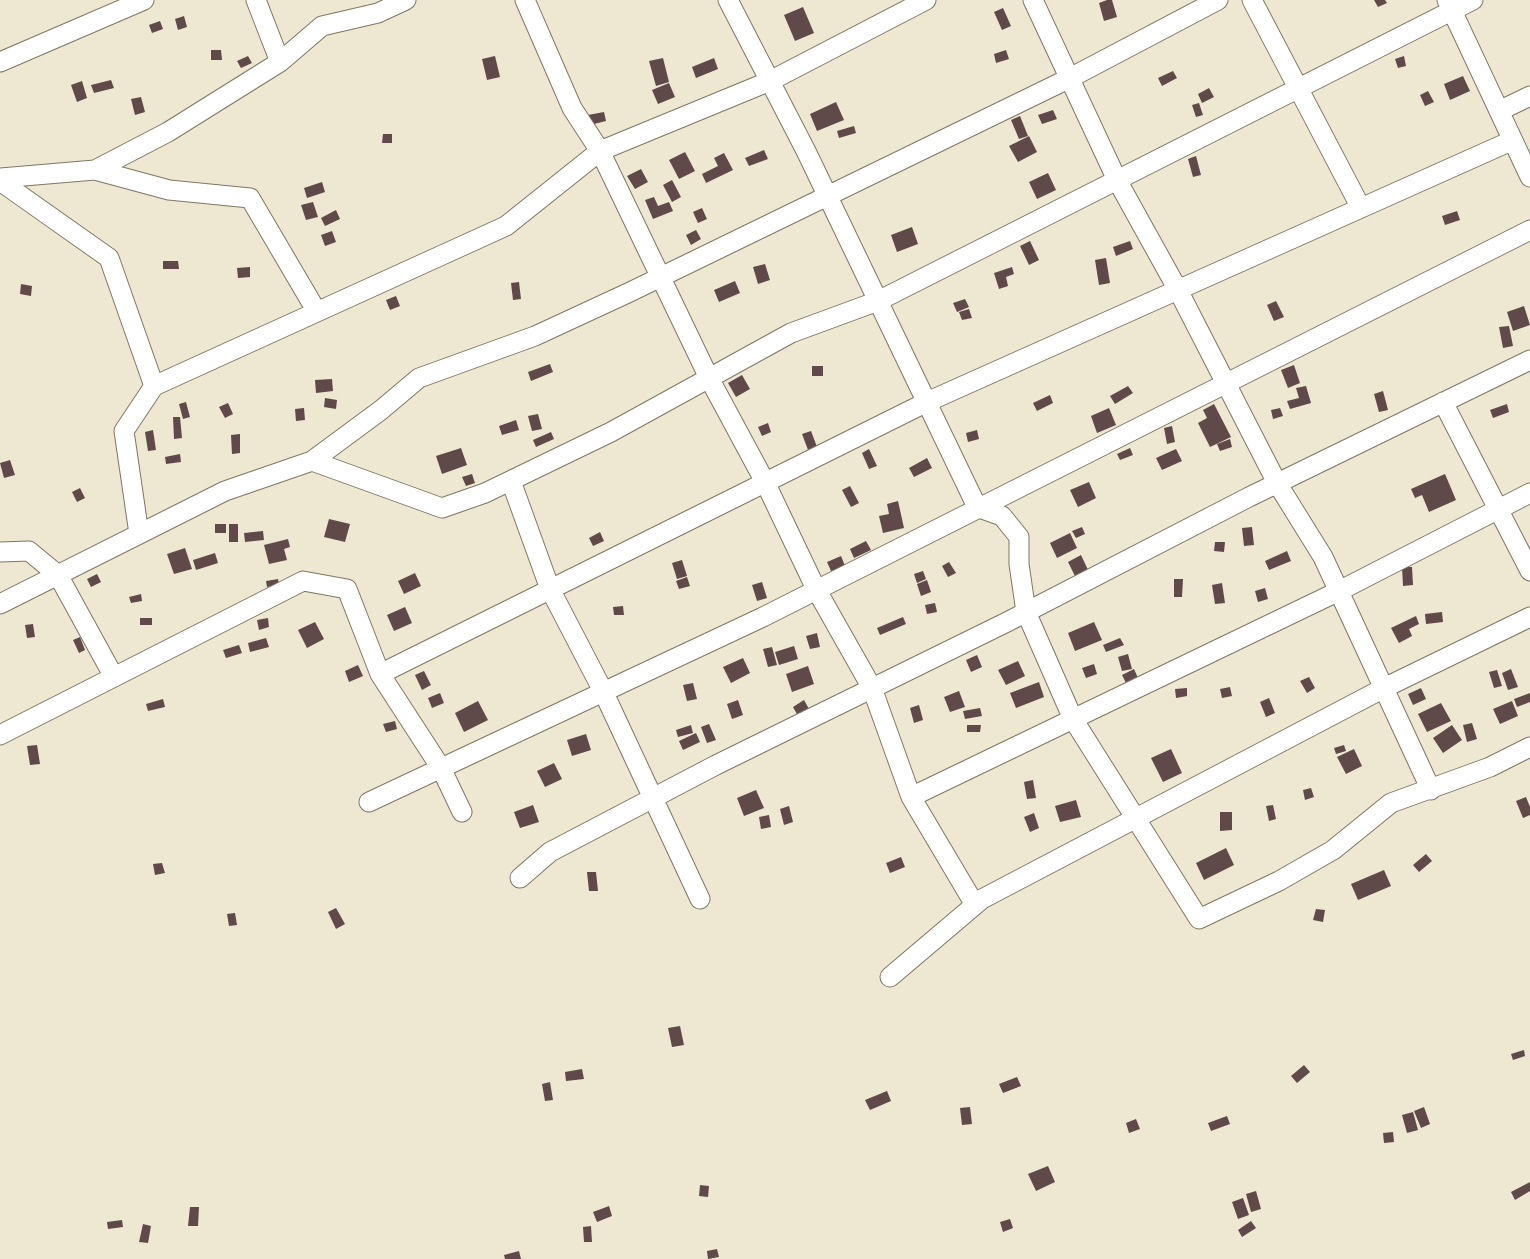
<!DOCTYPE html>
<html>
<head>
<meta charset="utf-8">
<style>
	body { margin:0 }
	canvas { display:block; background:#eee7d1 }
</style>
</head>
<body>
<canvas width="1530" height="1259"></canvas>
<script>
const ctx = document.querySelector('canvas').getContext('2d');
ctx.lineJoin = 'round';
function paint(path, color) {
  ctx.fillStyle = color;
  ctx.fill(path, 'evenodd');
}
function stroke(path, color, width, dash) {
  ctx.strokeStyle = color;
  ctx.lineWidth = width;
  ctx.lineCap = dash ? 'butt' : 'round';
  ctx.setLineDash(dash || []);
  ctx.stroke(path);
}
paint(new Path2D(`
	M1107,0H1112L1117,17L1104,21L1099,3Z
	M1374,0H1385L1387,3L1378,7Z
	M803,7L814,33L795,41L784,15Z
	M1003,8L1011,26L1002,30L994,12Z
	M184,16L187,27L178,30L175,19Z
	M160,21L163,29L152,33L149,25Z
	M211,50H221L222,60H211Z
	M1006,50L1009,59L996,63L994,54Z
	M248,56L252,63L241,68L237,61Z
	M495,56L500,77L487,80L482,59Z
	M1404,56L1406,66L1398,68L1395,59Z
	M663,58L669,82L656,86L649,61Z
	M714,58L718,69L696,78L692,67Z
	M1173,71L1177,78L1162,86L1158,78Z
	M1463,76L1470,91L1450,100L1444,84Z
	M111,80L114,88L94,93L91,85Z
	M82,81L87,98L77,102L71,85Z
	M669,83L675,97L658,104L652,90Z
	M1209,88L1214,97L1202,103L1198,94Z
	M1428,91L1434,102L1425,106L1420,95Z
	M141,97L145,112L135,115L131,99Z
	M836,102L844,120L817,131L810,114Z
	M1199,103L1203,115L1196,117L1192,105Z
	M1053,110L1057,119L1042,124L1038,115Z
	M604,112L606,121L590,125L588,115Z
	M1020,116L1028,136L1019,139L1011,120Z
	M854,126L856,133L839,138L837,131Z
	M383,134H392V143H382Z
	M1029,136L1037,152L1018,162L1009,146Z
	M764,150L768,159L749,166L745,158Z
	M685,152L695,171L679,179L669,160Z
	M724,153L733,170L706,183L702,174L718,166L714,158Z
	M1196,156L1201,175L1193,177L1188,159Z
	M641,169L648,182L635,189L627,176Z
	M1048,173L1056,190L1037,199L1029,182Z
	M672,180L681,197L672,202L663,185Z
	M322,182L325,192L307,198L304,188Z
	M654,197L658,206L669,202L673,211L653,219L645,200Z
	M313,202L318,217L306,220L301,205Z
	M702,208L707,219L698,223L693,212Z
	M336,210L340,219L325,226L321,218Z
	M1457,211L1460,220L1445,225L1442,216Z
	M912,227L918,244L897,252L891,235Z
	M696,230L701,239L691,245L686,235Z
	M332,231L336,242L325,246L321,235Z
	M1030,241L1039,260L1029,265L1020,246Z
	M1130,241L1133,249L1116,256L1113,247Z
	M1106,258L1110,283L1099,285L1095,260Z
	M163,261H178L179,269H163Z
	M765,264L770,280L758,284L753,267Z
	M250,267V277L238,278L237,268Z
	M1012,267L1014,274L1006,277L1008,286L999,289L994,273Z
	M735,281L740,293L719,302L714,290Z
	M519,282L521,299L513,300L511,283Z
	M21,284L32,286L31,296L20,294Z
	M396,296L400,306L390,310L386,300Z
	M965,299L969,307L957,312L953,303Z
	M1276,301L1284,317L1274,321L1267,305Z
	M1524,306L1530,325L1513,331L1507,312Z
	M969,309L972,318L962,320L959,312Z
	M1509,326L1513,346L1503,348L1499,327Z
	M550,364L553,372L531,381L528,372Z
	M1294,365L1300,383L1288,388L1281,370Z
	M812,366H823V376H812Z
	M742,375L750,389L736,397L728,383Z
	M332,379L333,391L316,393L315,380Z
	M1128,386L1133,393L1115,404L1110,396Z
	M1306,386L1311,403L1290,409L1287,401L1299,398L1296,388Z
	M1383,391L1388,410L1379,412L1374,394Z
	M1050,395L1053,403L1037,411L1033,403Z
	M325,398L337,400L336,409L324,407Z
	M186,402L190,417L183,419L179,404Z
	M228,403L233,414L225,418L219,407Z
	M1214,404L1231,437L1210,447L1198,423L1207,418L1203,410Z
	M1507,404L1509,412L1493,418L1490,410Z
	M304,408L305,420L296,421L295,409Z
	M1109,408L1116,425L1097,433L1091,416Z
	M1280,408L1283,416L1273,419L1271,410Z
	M538,414L542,429L532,431L528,416Z
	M173,417H180L182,438L174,439Z
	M516,420L519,430L502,435L499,426Z
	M768,423L771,432L762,436L758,427Z
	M1172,426L1175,442L1167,444L1164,428Z
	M153,430L156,450L148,451L145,432Z
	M977,430L979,439L968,442L966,433Z
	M811,431L817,447L808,450L802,434Z
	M551,432L554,439L536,447L533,440Z
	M240,434V453L232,454L231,435Z
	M1230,439L1232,447L1220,451L1217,444Z
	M461,448L467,465L442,474L436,456Z
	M1130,448L1133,455L1120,460L1117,454Z
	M869,449L877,466L869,469L862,453Z
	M1176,449L1182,461L1162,470L1156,458Z
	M180,454L181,462L166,464L165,457Z
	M927,458L932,468L914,477L909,468Z
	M10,460L15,475L4,478L0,463Z
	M472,474L475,483L466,486L462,477Z
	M1445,474L1456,500L1429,512L1422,495L1415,498L1411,489Z
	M1089,482L1096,498L1078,507L1070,490Z
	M850,486L859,503L851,507L842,490Z
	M80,488L85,498L77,502L72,492Z
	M898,501L904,528L883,533L879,516L889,514L887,504Z
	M329,519L350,524L345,542L324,537Z
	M215,524H226V533H215Z
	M229,524H238V542H229Z
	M1082,527L1085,534L1076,538L1072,531Z
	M1252,527L1254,545L1244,546L1242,528Z
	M263,531L264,540L245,542L244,533Z
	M600,532L604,541L593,546L589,538Z
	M1070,533L1077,548L1057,558L1050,543Z
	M288,539L290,547L284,549L287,560L269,564L264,545Z
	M866,541L871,550L854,558L850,549Z
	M1215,542H1225L1224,552L1214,551Z
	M185,548L192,569L174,574L167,554Z
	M1287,551L1291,561L1269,570L1265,561Z
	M215,553L218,563L196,570L193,560Z
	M1081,555L1089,572L1076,578L1068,562Z
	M841,556L845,566L831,571L827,562Z
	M682,560L687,576L677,579L672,563Z
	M949,562L956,573L948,577L942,566Z
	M1402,567H1412L1413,585L1403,586Z
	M923,571L926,579L917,583L914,574Z
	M415,573L421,586L404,594L398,581Z
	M97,574L101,582L91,587L87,579Z
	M687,577L690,586L679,589L676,581Z
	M278,579L279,585L267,587L266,581Z
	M1174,579H1183L1182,597H1174Z
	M927,580L931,592L921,596L917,584Z
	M762,582L767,598L757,601L752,585Z
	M1222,583L1225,603L1215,604L1212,585Z
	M1265,588L1268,599L1258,602L1255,591Z
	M141,594L142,601L131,603L129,597Z
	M935,603L937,612L927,614L925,605Z
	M623,606L624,615H614L613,607Z
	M405,607L412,623L394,631L387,615Z
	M1442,612L1443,622L1426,624L1425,614Z
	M1416,616L1419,624L1409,629L1412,636L1399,643L1391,628Z
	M903,617L906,624L880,635L877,628Z
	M140,618H152V625H140Z
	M268,618L269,627L259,630L257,620Z
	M315,622L324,639L307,648L298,630Z
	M1094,622L1102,640L1075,651L1068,633Z
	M33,624L35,637L27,638L25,625Z
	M817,633L820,647L810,649L806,636Z
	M80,637L85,650L79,653L73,640Z
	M266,638L269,647L250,652L248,643Z
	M1120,638L1124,645L1106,652L1103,645Z
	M239,645L242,653L226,658L223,650Z
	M794,646L798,659L779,665L775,652Z
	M772,647L777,665L768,667L763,649Z
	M1128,654L1132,669L1122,671L1118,657Z
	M977,655L982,667L971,672L966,660Z
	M743,658L750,673L731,683L723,667Z
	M1018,661L1025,676L1006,685L998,670Z
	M1094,664L1097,674L1086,678L1082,668Z
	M358,665L363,676L349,682L345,671Z
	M808,666L814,684L792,692L786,674Z
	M1134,669L1138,678L1126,683L1122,675Z
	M1511,669L1518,687L1508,690L1502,673Z
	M1497,670L1502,686L1494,688L1489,672Z
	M424,671L431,685L422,690L415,675Z
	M1309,677L1315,688L1307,693L1300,681Z
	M1039,682L1044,697L1016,708L1010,693Z
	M693,683L697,699L687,701L683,685Z
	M1230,687L1232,696L1222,698L1220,689Z
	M1187,688V696L1176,698L1175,689Z
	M1421,688L1426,699L1413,705L1408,694Z
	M959,691L965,707L950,712L944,697Z
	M440,693L444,703L432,708L428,698Z
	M1530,693V702L1517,707L1514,699Z
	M1269,698L1275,713L1266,717L1260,702Z
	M163,699L165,707L148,711L146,704Z
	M738,700L743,715L732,719L727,704Z
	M804,700L809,709L798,716L793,707Z
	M478,701L488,720L464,732L455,713Z
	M1512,701L1518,716L1500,724L1493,709Z
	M1441,703L1451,721L1427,732L1418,714Z
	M919,705L923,720L914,723L910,708Z
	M980,708L982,716L965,719L963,711Z
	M395,721L397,729L386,732L383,724Z
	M1472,723L1477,739L1467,742L1463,725Z
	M709,724L716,740L707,743L701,727Z
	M691,725L693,733L678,737L676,730Z
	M967,725H981L980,732H967Z
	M1452,725L1462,740L1443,753L1433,738Z
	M696,733L700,742L683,750L679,741Z
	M586,734L591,750L572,756L567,740Z
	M37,745L40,764L30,765L27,746Z
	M1344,745L1346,751L1336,754L1334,748Z
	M1171,749L1182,773L1163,782L1151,758Z
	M1354,749L1362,766L1346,774L1337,757Z
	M554,763L562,779L545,787L537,771Z
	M1033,780L1036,798L1027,799L1024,782Z
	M1311,788L1314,797L1305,800L1303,790Z
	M756,790L764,808L744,816L737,798Z
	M1526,797L1530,807V815L1523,818L1516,801Z
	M1076,800L1081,817L1060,822L1055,806Z
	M533,805L539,822L520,828L514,812Z
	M1273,805L1276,819L1269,821L1266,806Z
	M789,806L793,822L784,825L780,809Z
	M1220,812H1232V830L1220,831Z
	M1034,813L1039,828L1030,832L1024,817Z
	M769,815L771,827L761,829L759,817Z
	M1226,848L1234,865L1204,880L1196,863Z
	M1426,854L1432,861L1419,872L1413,865Z
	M901,857L905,867L890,873L886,863Z
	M162,863L165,873L155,875L153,864Z
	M1384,870L1391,886L1358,900L1351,884Z
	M587,872H596L598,891H589Z
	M336,908L345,924L336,929L328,912Z
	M1316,909L1325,910L1323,922L1313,920Z
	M235,913L237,925L229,926L227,914Z
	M680,1026L684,1045L672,1047L668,1028Z
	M1524,1050L1525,1056L1513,1060L1511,1054Z
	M1304,1065L1310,1072L1297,1083L1291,1076Z
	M582,1069L584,1079L566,1081L565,1072Z
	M1017,1077L1021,1086L1003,1093L999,1084Z
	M550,1082L553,1100L545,1101L542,1084Z
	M887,1091L891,1101L870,1110L865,1100Z
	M970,1107L972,1124L962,1125L960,1108Z
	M1424,1107L1430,1124L1421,1128L1414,1111Z
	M1413,1112L1418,1130L1407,1133L1402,1115Z
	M1227,1116L1230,1124L1211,1131L1208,1123Z
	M1136,1119L1140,1129L1129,1133L1126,1123Z
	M1393,1132L1394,1142L1384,1143L1383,1133Z
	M1048,1166L1055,1182L1036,1191L1028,1174Z
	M1530,1182V1191L1515,1200L1511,1192Z
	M700,1185L709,1186L708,1197L699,1196Z
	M1256,1191L1261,1209L1251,1212L1246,1194Z
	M1243,1198L1249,1215L1238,1219L1232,1202Z
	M609,1206L612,1216L597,1222L593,1212Z
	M190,1207H199L198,1226H188Z
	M1010,1219L1013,1228L1003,1232L1000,1222Z
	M122,1220L123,1227L108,1229L107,1222Z
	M1251,1221L1256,1228L1242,1237L1238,1230Z
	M143,1224L151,1226L148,1243L139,1242Z
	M591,1226L592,1242H584L583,1227Z
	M717,1249L719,1257L708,1259L707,1251Z
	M519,1251L521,1259H505L504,1255Z`), '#604a49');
const street = new Path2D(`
	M256,0L280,62
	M525,0L572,108L600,151L709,378L765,482L816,589L872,688L911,797L975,905
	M728,0L806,151L977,507L1002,516L1019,537V564L1026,612L1073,719L1199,919L1279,881L1333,850L1391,803L1490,767L1530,747
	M1033,0L1117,180L1178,290L1277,483L1323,557L1431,790
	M1252,0L1361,208
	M1447,0L1530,177
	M0,62L144,0
	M1499,111L1530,96
	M95,170L168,132L280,62L322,26L378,13L406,0
	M0,178L95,170L169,190L250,198L317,312
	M0,181L109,258L154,386L124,431L139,534
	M154,386L506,226L600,151L770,81L926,0
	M1443,402L1530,571
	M312,461L442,508L485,493L611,432L791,333L878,301L1473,0
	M511,481L550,589L603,691L700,899
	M0,552L29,551L58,575L114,677
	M0,604L225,491L312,461L381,410L419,378L535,336L630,292L1070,78L1218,0
	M380,674L927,402L1511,141
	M0,735L303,581L347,589L380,674L441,768L462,812
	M911,797L1339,591L1530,493
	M369,802L763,617L1530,230
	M520,878L550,852L716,765L1007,622L1249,497L1530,360
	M890,977L982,899L1384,688L1530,617`);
stroke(street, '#7f7764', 21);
stroke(street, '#fff', 19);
</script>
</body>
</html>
